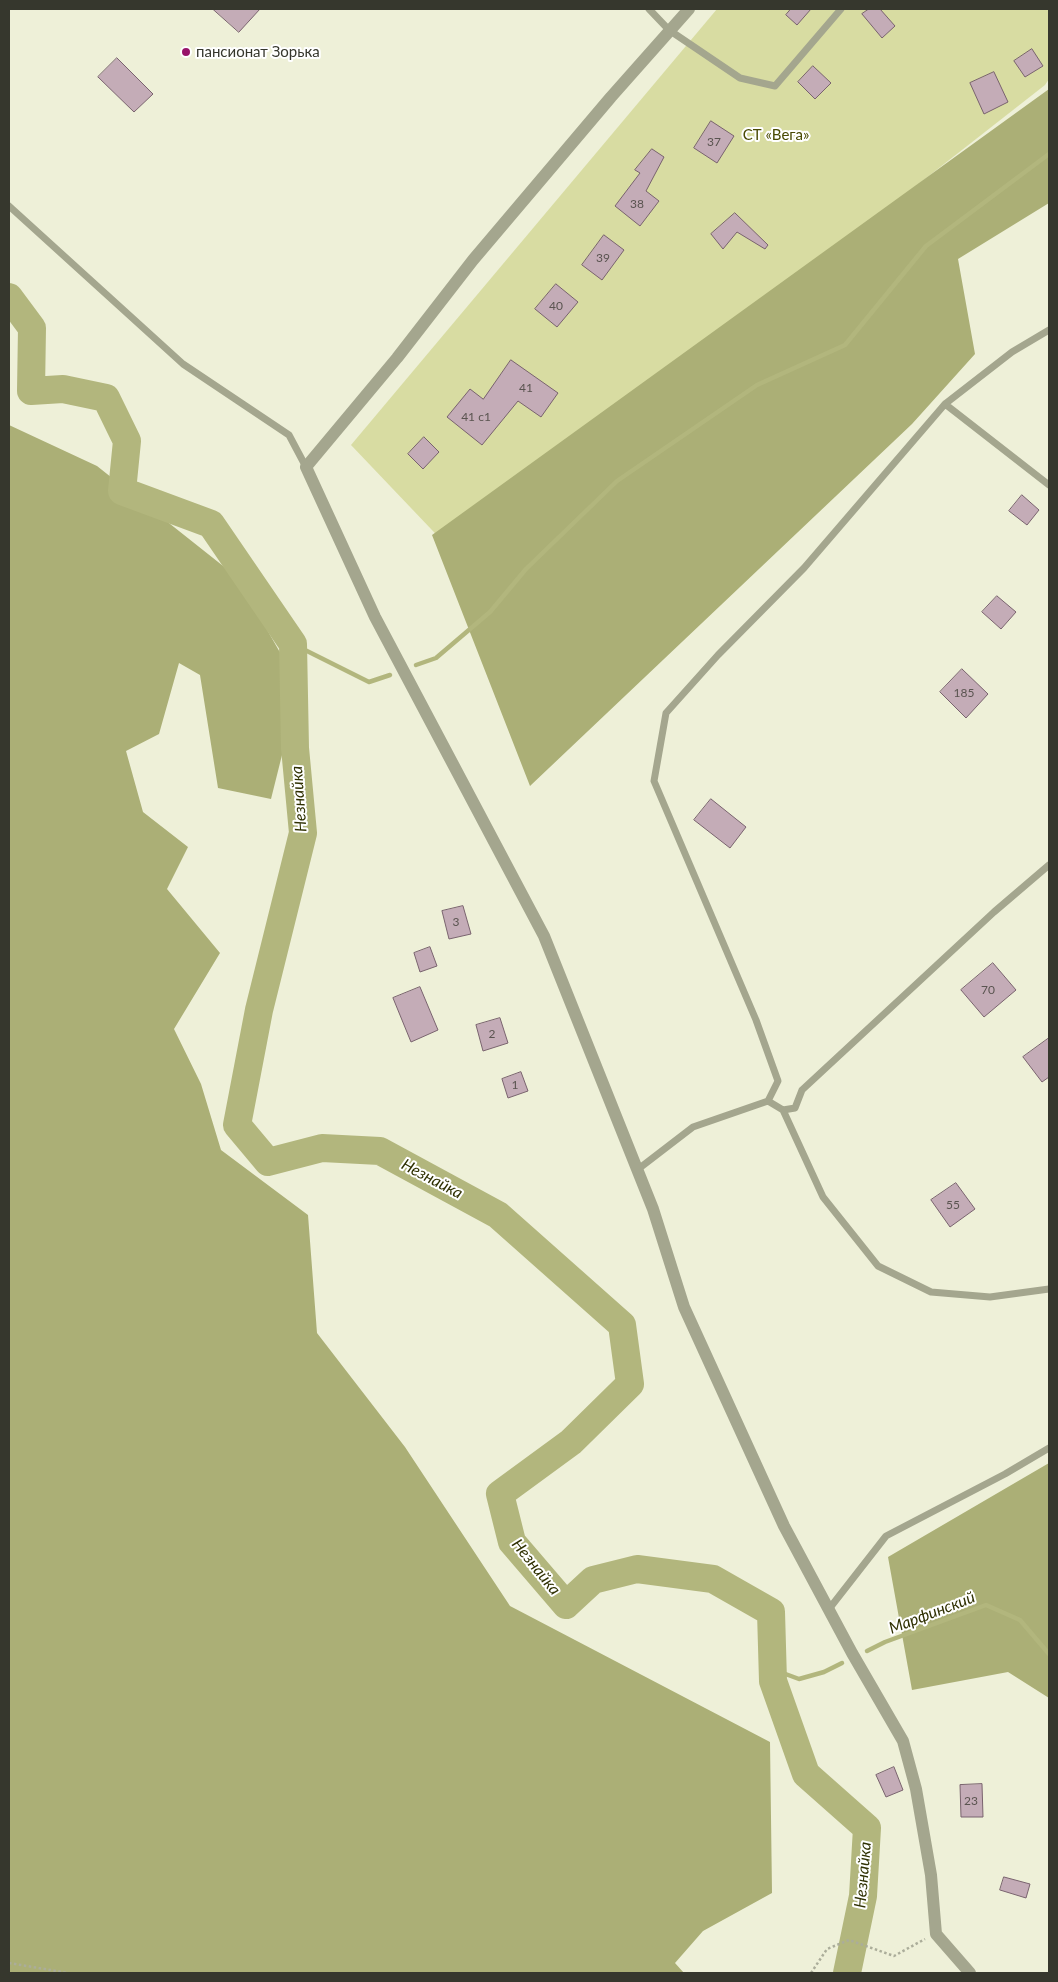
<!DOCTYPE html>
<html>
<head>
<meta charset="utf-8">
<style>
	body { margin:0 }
	#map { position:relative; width:1058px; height:1982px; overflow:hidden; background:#eef0d8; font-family:Lato,sans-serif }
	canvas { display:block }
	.frame { position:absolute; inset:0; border:10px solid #36372d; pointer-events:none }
</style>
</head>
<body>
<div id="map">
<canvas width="1058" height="1982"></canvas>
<div class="frame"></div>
</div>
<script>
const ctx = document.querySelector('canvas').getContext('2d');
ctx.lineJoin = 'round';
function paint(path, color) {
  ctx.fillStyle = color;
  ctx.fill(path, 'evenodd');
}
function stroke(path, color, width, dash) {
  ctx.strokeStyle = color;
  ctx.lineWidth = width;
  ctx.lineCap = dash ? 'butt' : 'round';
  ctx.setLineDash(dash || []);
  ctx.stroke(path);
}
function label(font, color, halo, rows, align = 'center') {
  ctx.font = font + ' Lato,sans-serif';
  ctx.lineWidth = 4;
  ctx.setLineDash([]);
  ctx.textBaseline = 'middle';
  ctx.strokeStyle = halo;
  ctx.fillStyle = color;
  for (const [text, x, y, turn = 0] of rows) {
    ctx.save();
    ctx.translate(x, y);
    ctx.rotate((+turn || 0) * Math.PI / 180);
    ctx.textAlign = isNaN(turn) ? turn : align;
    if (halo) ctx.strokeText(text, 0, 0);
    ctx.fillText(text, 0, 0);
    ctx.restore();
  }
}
paint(new Path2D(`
	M717,9H1049V79L1045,85L451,550L351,445Z`), '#d8dca2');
paint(new Path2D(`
	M1049,89V203L958,259L975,354L912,424L530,786L432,535Z
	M9,425L97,466L237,577L286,663L284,747L271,799L218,788L200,675L179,663L159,734L126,751L143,812L188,847L167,889L220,953L174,1029L201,1084L221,1150L308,1215L317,1333L405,1447L510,1606L770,1742L772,1893L703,1931L675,1963L684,1973H9Z
	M1049,1463V1698L1008,1672L912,1690L888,1557Z`), '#abaf76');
stroke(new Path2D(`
	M293,644L369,682L390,675
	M416,665L436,658L490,612L526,569L617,481L757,385L845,345L926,246L1049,154
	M867,1651L885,1642L986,1605L1020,1620L1049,1654
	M772,1669L799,1679L824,1672L842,1663`), '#b2b67d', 4.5);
stroke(new Path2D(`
	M9,297L32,328L31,391L63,389L106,398L127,441L122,491L211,524L293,644L295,748L303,833L259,1010L237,1125L268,1162L322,1148L380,1151L498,1215L622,1325L630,1384L571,1442L500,1494L512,1542L566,1605L593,1580L637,1569L713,1579L771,1612L773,1681L806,1774L867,1828L863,1896L847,1973`), '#b2b67d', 28);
const building = new Path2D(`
	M213,9H260L239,32Z
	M791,9H811L797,25L786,15Z
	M869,9H880L895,26L882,38L862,14Z
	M1032,49L1043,66L1025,77L1014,61Z
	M117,58L153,94L134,112L98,77Z
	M813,66L831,83L815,99L798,82Z
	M994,72L1008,102L984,114L970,83Z
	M711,121L734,136L717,163L694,148Z
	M652,149L664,157L646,191L659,201L640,226L615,206L640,173L635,170Z
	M735,213L768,245L765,249L737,232L723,249L711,234Z
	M604,235L624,250L602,280L582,265Z
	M556,284L578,302L557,327L535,309Z
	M511,360L558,393L541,417L518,401L482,445L447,417L470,389L483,399Z
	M424,437L439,452L423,469L408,454Z
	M1022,495L1039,510L1027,525L1009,511Z
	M997,596L1016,612L1001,629L982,612Z
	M962,669L988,694L966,718L940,692Z
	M711,799L746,827L730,848L694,820Z
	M463,906L471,934L449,939L442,911Z
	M430,947L437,966L420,972L414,953Z
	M993,963L1016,990L984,1017L961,990Z
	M420,987L438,1030L411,1042L393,998Z
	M500,1018L508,1043L483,1051L476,1025Z
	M1049,1038V1077L1042,1082L1023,1057Z
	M521,1072L528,1091L508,1098L502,1079Z
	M956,1183L975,1209L950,1227L931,1200Z
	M894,1767L903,1790L886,1797L876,1775Z
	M982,1784L983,1817H961L960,1785Z
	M1004,1877L1030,1884L1026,1898L1000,1890Z`);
paint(building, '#c4acb7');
stroke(building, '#79636e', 1);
stroke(new Path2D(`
	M9,1963L68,1973
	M811,1973L827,1949L849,1940L894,1956L925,1939`), '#abad9a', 2.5, [2.5, 2.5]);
stroke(new Path2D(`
	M649,9L669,30L740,78L775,86L841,9
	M9,206L183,364L289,435L306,467
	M1049,330L1012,352L945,404L1049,485
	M768,1101L778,1081L756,1020L654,781L666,713L718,655L804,568L945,404
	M783,1110L823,1197L878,1266L931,1292L990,1297L1049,1289
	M637,1170L693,1127L768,1101L783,1110L795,1108L802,1090L994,912L1049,865
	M829,1609L886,1536L1005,1474L1049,1448`), '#a4a68e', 7);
stroke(new Path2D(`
	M689,9L611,97L473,260L397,358L306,467L375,617L544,936L653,1209L684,1307L784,1526L852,1653L903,1741L916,1789L931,1875L936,1934L970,1973`), '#a4a68e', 12);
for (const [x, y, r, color] of [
	[186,52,5,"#98146a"]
]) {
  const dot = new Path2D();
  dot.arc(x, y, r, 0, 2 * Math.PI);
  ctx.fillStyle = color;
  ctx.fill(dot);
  stroke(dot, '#fff', 2);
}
label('12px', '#5a5450', null, [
	["37",714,142],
	["38",637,204],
	["39",603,258],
	["40",556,306],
	["41",526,388],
	["41 с1",476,417],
	["185",964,693],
	["3",456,922],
	["70",988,990],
	["2",492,1034],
	["1",515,1085],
	["55",953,1205],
	["23",971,1801]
]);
label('15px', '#36372d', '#fff', [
	["пансионат Зорька",196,52]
], 'left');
label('15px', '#494a03', '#fff', [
	["СТ «Вега»",776,135]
]);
label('italic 16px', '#2f3002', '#fff', [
	["Незнайка",299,799,-94],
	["Незнайка",432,1179,28],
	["Незнайка",536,1567,51],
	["Марфинский",932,1613,-21],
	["Незнайка",863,1875,-85]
]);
</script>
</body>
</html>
